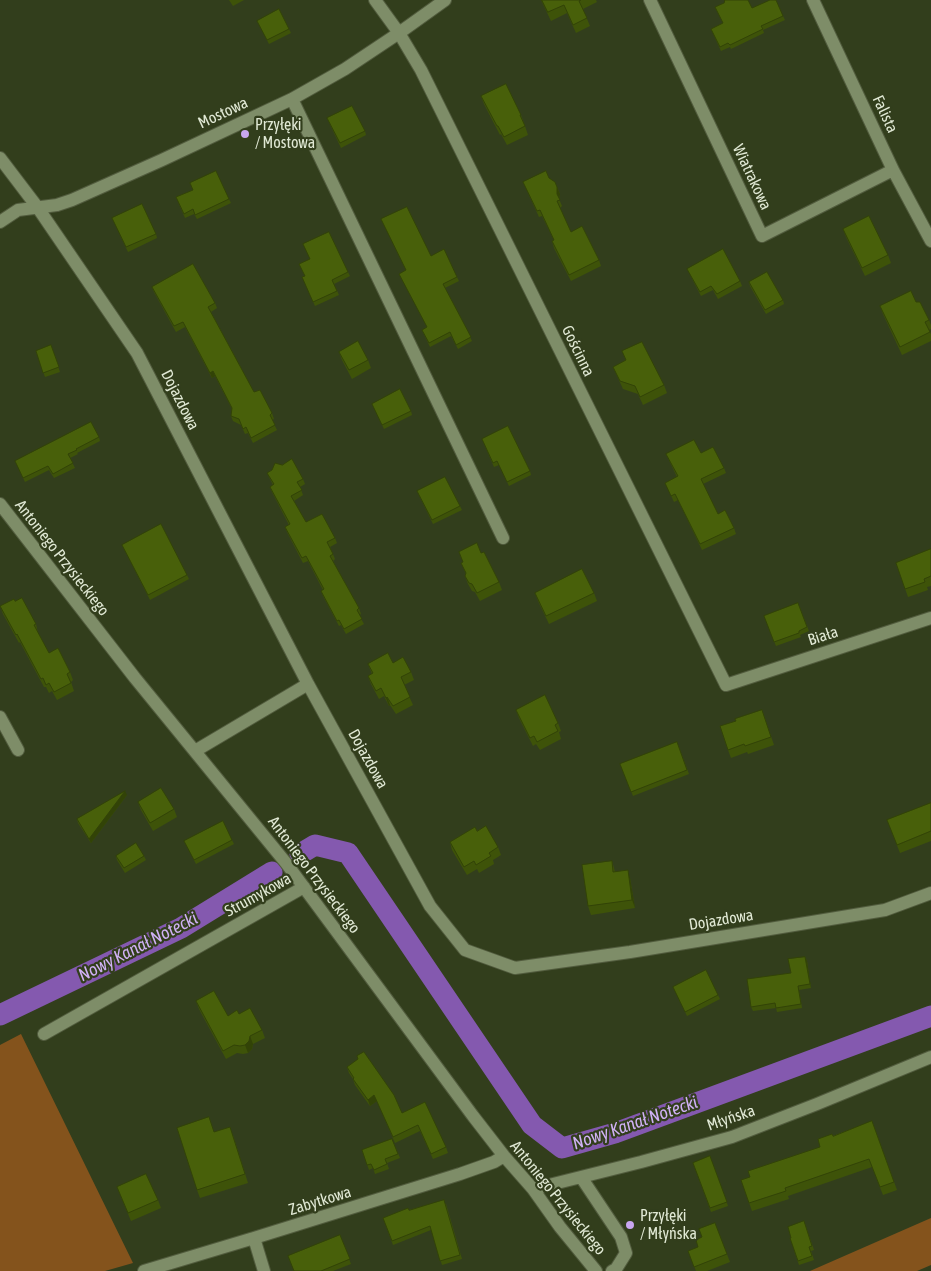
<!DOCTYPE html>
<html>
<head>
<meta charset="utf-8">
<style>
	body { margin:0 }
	canvas { display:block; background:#323e1c }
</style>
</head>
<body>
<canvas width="931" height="1271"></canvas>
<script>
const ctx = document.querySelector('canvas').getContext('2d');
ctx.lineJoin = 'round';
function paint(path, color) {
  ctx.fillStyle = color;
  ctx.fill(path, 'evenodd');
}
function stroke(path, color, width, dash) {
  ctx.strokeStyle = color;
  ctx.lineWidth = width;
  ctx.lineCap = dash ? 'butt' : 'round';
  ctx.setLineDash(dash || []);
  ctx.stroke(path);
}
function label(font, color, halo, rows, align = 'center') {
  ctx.font = font + ' "Asap Condensed",sans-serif';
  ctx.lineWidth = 4.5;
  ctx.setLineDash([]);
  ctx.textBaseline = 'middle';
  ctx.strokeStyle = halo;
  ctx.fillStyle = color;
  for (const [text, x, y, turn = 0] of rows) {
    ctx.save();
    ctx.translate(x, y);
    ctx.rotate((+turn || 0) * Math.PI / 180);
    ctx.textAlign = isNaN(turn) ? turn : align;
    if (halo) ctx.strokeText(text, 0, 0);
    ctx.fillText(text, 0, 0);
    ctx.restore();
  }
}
paint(new Path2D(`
	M21,1034L133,1263L105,1271H0V1045Z
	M931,1218V1265L917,1271H810Z`), '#84531c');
stroke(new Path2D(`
	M300,854L315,845L348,853L532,1125L562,1148L615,1133L931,1016
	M0,1015L181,928L272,872`), '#8459af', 21);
const minor = new Path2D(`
	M375,0L399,33L421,70L726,685L931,618
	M650,0L762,236L893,170
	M813,0L893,170L931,241
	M292,99L503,538
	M0,158L38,208L137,353L308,684L430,906L465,950L515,968L630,952L885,910L931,893
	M0,222L18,210L57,205L72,200L162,160L292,99L345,69L399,33L445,0
	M0,504L135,678L286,863L473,1116L504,1156L533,1189L560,1227L596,1271
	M0,717L18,750
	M195,751L308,684
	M44,1034L304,887
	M581,1177L621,1237L626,1253L616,1269L612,1271
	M533,1189L641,1162L732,1137L817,1104L931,1057
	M254,1238L264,1271
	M144,1271L254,1238L460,1174L494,1162L504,1156`);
stroke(minor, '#525c3e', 14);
stroke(minor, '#7e8d68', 12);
paint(new Path2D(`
	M229,0H244L233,6Z
	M541,0H596L597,2L583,9L590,26L576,33L567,13L551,21Z
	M715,7L752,8L783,16L785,20L763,30L764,33L731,49L730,47L721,51L711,29L723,23Z
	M257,21L289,29L291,33L269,44Z
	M481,96L521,115L524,123L528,135L507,145L501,134L500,135L484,104Z
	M327,118L365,131L366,135L341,148Z
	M549,178L557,187L560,194L559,199L562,206L560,208L571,232L599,260L601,266L571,281L554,248L552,241L554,240L542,216L539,217L523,182Z
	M176,197L229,199L231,203L197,219L194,214L185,218Z
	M112,218L156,234L157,238L128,252Z
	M381,219L457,277L459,281L445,288L472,341L458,349L451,336L430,347L422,330L427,327L399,274L406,270Z
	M843,229L888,255L891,263L865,276L846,237Z
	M303,244L348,272L350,276L334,284L339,295L315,306L302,277L305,276L299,264L310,259Z
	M687,269L740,281L742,286L718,299L713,290L701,296Z
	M749,282L783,300L784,304L766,314L750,286Z
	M152,287L215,303L217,308L211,312L254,392L272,413L274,419L272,420L277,430L253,443L248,433L245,434L241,425L233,421L231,416L232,409L215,376L212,378L185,327L176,332L154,292Z
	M916,302L929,320L931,325V329L929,330L931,334V341L902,355L883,314L880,306Z
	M51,345L60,372L45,377L36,351Z
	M622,351L664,385L667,393L643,405L638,394L623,389L613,367L626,361Z
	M339,352L368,360L371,368L352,379L342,360Z
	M372,404L411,411L412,415L384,429Z
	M99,437L100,441L77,453L78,454L70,458L75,468L54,478L49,470L25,482L15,461Z
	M482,439L530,471L531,475L509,486L499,465L494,467Z
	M701,453L724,468L726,473L703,484L718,514L734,528L736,534L702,550L678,500L674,502L665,483L677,477L666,454Z
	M267,473L303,479L305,484L300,487L303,495L294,501L306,522L335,538L337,543L330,547L335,559L333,561L359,608L361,614L359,615L364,624L346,634L341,625L339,626L323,596L321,591L323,590L308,561L303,563L287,532L285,527L289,525L272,492L270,487L273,485Z
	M417,491L460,506L462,510L433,524Z
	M122,545L187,575L189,579L150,600Z
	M931,549V586L927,587L928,590L908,597L896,563Z
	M459,552L481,553L499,582L502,590L480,601L475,592L472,591L468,584L465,576L466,574L461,563L463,562Z
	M535,593H594L597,601L549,624L538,601Z
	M15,601L36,624L38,633L49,653L70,672L73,680L71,682L74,691L57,700L52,691L49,693L46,687H44L20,642L19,643L3,614L0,606Z
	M798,603L809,631L800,635L801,637L776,646L764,616Z
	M393,663L411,672L414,680L404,685L413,705L396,714L390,705L389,706L384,696L379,699L371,684L368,676L372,674L368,664Z
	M516,710L558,723L561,731L559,732L561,739L540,750L536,744L533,746L519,718Z
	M762,710L774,745L748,754L747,752L731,758L728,750L736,721Z
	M677,742L689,774L633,796L620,764Z
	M127,795L91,843L78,823L77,819Z
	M138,802L174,809L177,817L153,831L141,810Z
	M931,803V841L900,853L887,820Z
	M477,831L498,847L501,855L493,860L494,864L479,873L477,869L467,875L452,850L450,842Z
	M232,840L234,844L196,864L184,841Z
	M116,856H144L146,860L125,873L117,860Z
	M612,861L615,872L630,878L635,908L591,915L588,906Z
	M805,957L807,961L811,988L799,990L802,1008L777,1012L776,1008L753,1011L751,1007L791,973Z
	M673,987L718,995L720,999L687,1016Z
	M196,1001L228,1016L239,1014L262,1030L265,1038L253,1044L252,1049L248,1053L243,1054L237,1053L226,1059L199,1009Z
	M347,1067L402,1113L446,1147L448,1153L433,1159L420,1131L395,1143L377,1101L370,1106L355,1085L353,1079L349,1073Z
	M872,1121L897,1190L883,1195L872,1167L788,1196L789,1199L752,1211L741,1180L750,1177L820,1147L833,1136Z
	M214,1132L233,1135L248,1183L200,1198L197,1190Z
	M392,1139L400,1158L387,1163L389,1169L375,1174L373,1168L369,1170L362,1150Z
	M710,1156L728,1206L711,1212L693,1163Z
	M117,1187L158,1200L161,1208L131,1221Z
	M446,1204L462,1259L442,1265L431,1230L393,1245L383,1218L409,1210Z
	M804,1221L814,1250L811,1251L814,1260L799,1265L790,1238H791Z
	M715,1223L730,1262L707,1271H696L688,1251L698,1247L702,1237Z
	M340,1235L351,1264L333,1271H294Z`), '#3e5309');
paint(new Path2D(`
	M557,187L560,194L559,200L557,194Z
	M213,371L215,376L212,378L210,373Z
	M387,697L390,705L389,706L386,698Z
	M125,791L127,795L91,843L89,839Z
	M628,870L630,878L635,908L632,900Z
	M805,957L807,961L811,988L810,984Z
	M250,1036L253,1044L252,1049L248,1053L245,1045Z
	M374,1095L377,1101L370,1106L368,1100Z`), '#324307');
const building = new Path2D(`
	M542,0H581L579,1L587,18L573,25L564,5L548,12Z
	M725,0H748L752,8L770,0H776L783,16L761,26L763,29L730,45L728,43L720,47L711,29L723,23L715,7L724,3Z
	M279,9L289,29L267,40L257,21Z
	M506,84L521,115H520L525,126L504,137L498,126H497L481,96Z
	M352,106L365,131L340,143L327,118Z
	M216,171L229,199L195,215L193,209L184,214L176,197L193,190L190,183Z
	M546,171L549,178L555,182L557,187V194L560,200L557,201L571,232L582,226L599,260L569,275L552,241L554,240L540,210L537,211L523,182Z
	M142,204L156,234L126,247L112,218Z
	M407,207L431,256L444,249L457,277L443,284L471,337L456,345L450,332L429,343L422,330L427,327L399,274L406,270L381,219Z
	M869,216L888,255L862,268L843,229Z
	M329,232L348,272L332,280L337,291L313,302L302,277L305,276L299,264L310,259L303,244Z
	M723,249L740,281L717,294L711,286L700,292L687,269Z
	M193,264L215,303L208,307L254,392L260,390L272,413L270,415L275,425L251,438L246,427L243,429L239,419L231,416L232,408L213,371L210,373L183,322L174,326L152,287Z
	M767,272L783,300L765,310L749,282Z
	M911,291L916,302H920L929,320L925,322L930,332L900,347L880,306Z
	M358,341L368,360L349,370L339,352Z
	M642,342L664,385L640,397L635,386L620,381L613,367L626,360L622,351Z
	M51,345L59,367L43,373L36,351Z
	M400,389L411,411L382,425L372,404Z
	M91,422L99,437L76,449L77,450L68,454L73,463L53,474L48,466L23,478L15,461Z
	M508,426L530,471L507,482L497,461L493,463L482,439Z
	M694,440L701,453L713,447L724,468L701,479L718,514L725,510L734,528L700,544L675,494L671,496L665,483L678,476L666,454Z
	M292,459L303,479L297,482L302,490L291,496L306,522L322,514L335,538L327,542L333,554L330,556L359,608L357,610L362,619L344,629L339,620L337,621L321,591L324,589L306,556L302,558L285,527L290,524L270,487L274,484L267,473L272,470L275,463L282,465Z
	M445,477L460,506L432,520L417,491Z
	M161,524L187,575L148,595L122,545Z
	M477,543L481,553L484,552L499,582L477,593L472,584L469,583L465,576L466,573L461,563L463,562L459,552Z
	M931,549V576L924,579L925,582L905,589L896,563Z
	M582,569L594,593L546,616L535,593Z
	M22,598L36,624L34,625L49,653L58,648L70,672L67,674L71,683L54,692L49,683L46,685L43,678L41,679L17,634L16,635L0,606L14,599L15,601Z
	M798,603L807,627L799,631V633L774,642L764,616Z
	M388,653L393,663L403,657L411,672L401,677L410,697L393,706L387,697L386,698L381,688L376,691L368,676L373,673L368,664Z
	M545,695L558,723L555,725L558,731L537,742L534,736L530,738L516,710Z
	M762,710L771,737L745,746L744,744L728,750L720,726L736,721L735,719Z
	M677,742L687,770L631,792L620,764Z
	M161,788L174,809L150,823L138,802Z
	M125,791L89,839L77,819Z
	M931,803V831L897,845L887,820Z
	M223,821L232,840L194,860L184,841Z
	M486,826L498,847L489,853L491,856L476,865L474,861L464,867L450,842L475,827L477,831Z
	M136,843L144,856L124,868L116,856Z
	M612,861L613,872L628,870L632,900L588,906L582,865Z
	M805,957L810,984L798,986L801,1004L776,1008L775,1003L751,1007L747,979L791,973L788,959Z
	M706,970L718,995L685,1012L673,987Z
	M214,991L228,1016L237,1010L239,1014L250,1008L262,1030L250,1036L249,1041L245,1045L240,1046L234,1045L223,1051L196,1001Z
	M364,1052L394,1095L402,1113L425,1102L446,1147L431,1154L418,1125L393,1137L374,1095L368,1100L353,1079L354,1078L347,1067L358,1059L357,1056Z
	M209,1117L214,1132L230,1127L245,1174L197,1190L177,1128Z
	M872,1121L894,1182L880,1187L869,1159L785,1188L786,1191L749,1203L741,1180L750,1177L748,1171L820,1147L818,1139L832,1134L833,1136Z
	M392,1139L398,1154L385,1159L387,1164L374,1170L371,1164L367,1165L362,1150Z
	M710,1156L727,1202L710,1208L693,1163Z
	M146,1174L158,1200L128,1213L117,1187Z
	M444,1200L460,1255L440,1261L430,1226L392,1241L383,1218L408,1208L409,1210Z
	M804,1221L812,1246L809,1247L812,1256L798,1261L790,1238H791L788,1227Z
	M715,1223L727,1254L694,1267L688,1251L698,1247L696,1240L702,1237L699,1229Z
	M340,1235L350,1259L321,1271H294L288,1256Z`);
paint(building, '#48600a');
stroke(building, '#324307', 1);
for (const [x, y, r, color] of [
	[245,134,5,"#c8a6ef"],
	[630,1225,5,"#c8a6ef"]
]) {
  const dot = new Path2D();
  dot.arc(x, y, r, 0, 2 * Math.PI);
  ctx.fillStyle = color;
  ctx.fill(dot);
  stroke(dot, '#323e1c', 2);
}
label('16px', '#e1e9d5', '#323e1c', [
	["Mostowa",223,113,-25],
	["Falista",885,114,65],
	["Wiatrakowa",752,177,65],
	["Gościnna",578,351,64],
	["Dojazdowa",180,400,63],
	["Antoniego Przysieckiego",62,558,52],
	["Biała",823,636,-18],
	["Dojazdowa",368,759,61],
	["Antoniego Przysieckiego",314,875,53],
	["Strumykowa",258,895,-29],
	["Dojazdowa",721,920,-9],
	["Młyńska",731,1118,-19],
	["Antoniego Przysieckiego",558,1198,51],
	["Zabytkowa",320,1201,-17]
]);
label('16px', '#e1e9d5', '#323e1c', [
	["Przyłęki",255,125],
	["/ Mostowa",255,143],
	["Przyłęki",640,1216],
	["/ Młyńska",640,1234]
], 'left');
label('italic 18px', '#d0b1f5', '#323e1c', [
	["Nowy Kanał Notecki",138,947,-27],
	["Nowy Kanał Notecki",635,1123,-19]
]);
</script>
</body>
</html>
